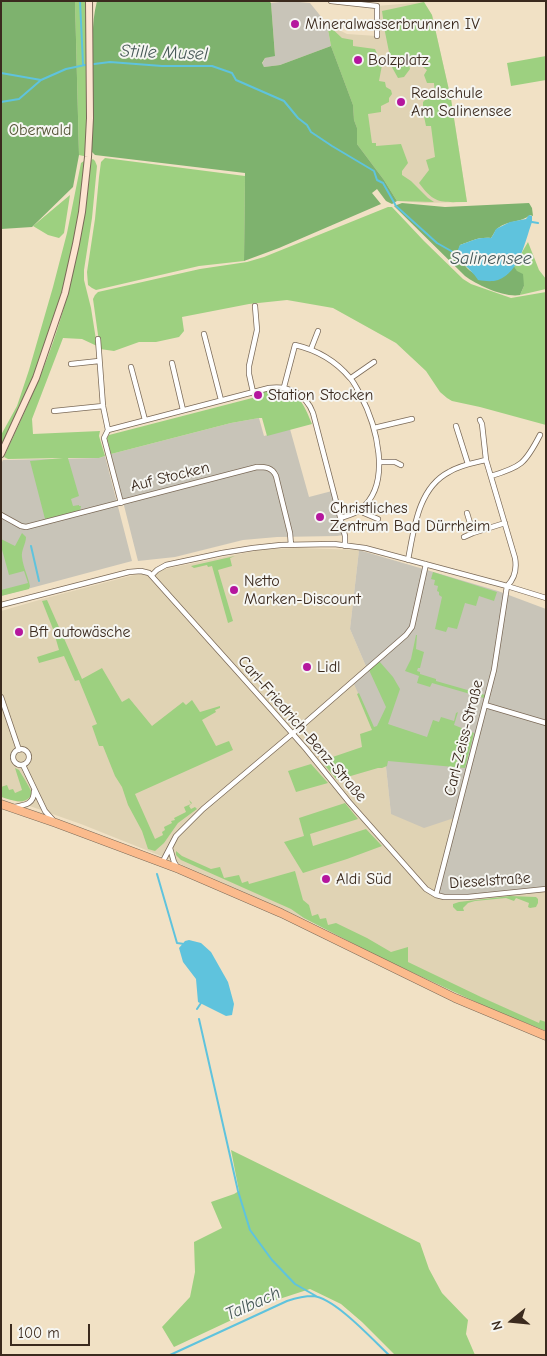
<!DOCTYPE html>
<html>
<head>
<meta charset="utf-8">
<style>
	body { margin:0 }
	#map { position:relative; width:547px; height:1356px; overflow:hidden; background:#f1e1c5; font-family:"Comic Neue",sans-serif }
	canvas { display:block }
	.frame { position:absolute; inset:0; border:2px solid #3b2a1e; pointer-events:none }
	.north { position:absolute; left:487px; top:1296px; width:50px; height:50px; -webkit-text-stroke:4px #f6f6f2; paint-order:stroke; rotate:253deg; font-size:14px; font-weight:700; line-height:20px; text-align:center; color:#3b2a1e }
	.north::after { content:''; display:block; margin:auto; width:18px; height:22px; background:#3b2a1e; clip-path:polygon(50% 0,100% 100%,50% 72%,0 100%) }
	.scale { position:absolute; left:10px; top:1324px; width:80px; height:22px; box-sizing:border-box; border:2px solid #3b2a1e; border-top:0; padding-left:6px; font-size:15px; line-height:18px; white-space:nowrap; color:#3b2a1e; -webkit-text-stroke:4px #f6f6f2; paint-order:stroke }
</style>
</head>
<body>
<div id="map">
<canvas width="547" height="1356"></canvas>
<div class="frame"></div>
<div class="north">N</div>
<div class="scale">100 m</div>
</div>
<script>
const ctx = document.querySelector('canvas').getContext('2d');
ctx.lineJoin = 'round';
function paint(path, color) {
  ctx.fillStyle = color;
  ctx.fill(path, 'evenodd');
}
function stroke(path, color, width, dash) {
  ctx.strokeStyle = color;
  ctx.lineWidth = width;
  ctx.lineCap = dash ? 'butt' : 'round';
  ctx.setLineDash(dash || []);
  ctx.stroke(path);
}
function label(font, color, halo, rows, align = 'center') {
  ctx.font = font + ' "Comic Neue",sans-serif';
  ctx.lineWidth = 4;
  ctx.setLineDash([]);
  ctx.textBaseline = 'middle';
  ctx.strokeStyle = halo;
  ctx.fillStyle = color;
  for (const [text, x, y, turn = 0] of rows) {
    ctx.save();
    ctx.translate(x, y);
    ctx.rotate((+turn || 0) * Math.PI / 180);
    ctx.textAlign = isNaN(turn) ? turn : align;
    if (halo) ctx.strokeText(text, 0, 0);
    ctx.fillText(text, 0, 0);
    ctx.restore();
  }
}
paint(new Path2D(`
	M424,2L432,15L451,99L467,202L425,203L397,201L384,180L357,144L354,120L331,46L327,24L347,34L377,36V6Z
	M299,548L359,550L350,629L368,671L376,733L386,767L391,814L454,817L446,855L546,888V1027L429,974L171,860L81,824L1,796V611L46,598L130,576L244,553L267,549Z`), '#e0d3b4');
paint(new Path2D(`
	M288,1L310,3L327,24L331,46L280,65L264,67L262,64L265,58L275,55L271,3Z
	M259,418L264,436L290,429L309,497L332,491L343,535L337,536L277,537L243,540L175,557L138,561L111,454L231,423Z
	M105,456L132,561L1,596V464L3,460L99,458Z
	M359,550L498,591L546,609V888L457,898L436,893L446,855L454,818L424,828L391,814L386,767L376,733L354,684L368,671L350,629Z`), '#c8c4b8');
paint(new Path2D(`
	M75,1H86L90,63L88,157L79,155Z
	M424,2L432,15L451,99L467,202C442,202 435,205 419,183L429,170L426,160L435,157L431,126H426L422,107L423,106V102L428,97L435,95L434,83H427L424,75L427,70L423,67L422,61L409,64L410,69L404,77L398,78L388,60L390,57L385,32L382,11Z
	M327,24L342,38L353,40V46L375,49L382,65L379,81L385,82L386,87L391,90L392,94L389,98V102L381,106V112L368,114L372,143H376V146L401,144L408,163L402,171V175L411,181L428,198L434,202L397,201L384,180L357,144V128L354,120L353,105L331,46Z
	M546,56V80L511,86L507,63Z
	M105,158L245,176L244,261L199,266L96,290L92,288L88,285L87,272L95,219L99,177L101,162Z
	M93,159L95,161L97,166L92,218L84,270V280L91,308L97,346L82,339L63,338L32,419L33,434L100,431L99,436L105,456L99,458H68L79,496L71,499L73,506L79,505V506H81L80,511L45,519L30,461L63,458L8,459L4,457C24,413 45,370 59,324C76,270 84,216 91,160Z
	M84,161L85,163L79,218L62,299L34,383L1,446V435L17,406L29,370L53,287L67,233L81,163Z
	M70,195L64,233L59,238L48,235L33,226Z
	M388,207H392L424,241L463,279L471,284L511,298L546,292V425L480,407L452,401L447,398L440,392L426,371L396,343L333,308L287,300L249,304L182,317L184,331L179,337L156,342H139L114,351L100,349L93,299L95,295L98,292L200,269L247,262L264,257Z
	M528,242L539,270L546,279V289L520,295L524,286L514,266Z
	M274,388C299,392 303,402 312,424L267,436L262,418H259L231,423L111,454L107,438L109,435L260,396V393Z
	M22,533L26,537C26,544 21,550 22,557C23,567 28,576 30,586L29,589L1,596V590L28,583L24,571L9,575L1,546V539L15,546Z
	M235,556L230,558L232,566L218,570L233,621L228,623L212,566L208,567L207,565L194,568L191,566Z
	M433,572L497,592L494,601L479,596L476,606L465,603L457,629L448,627L446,632L435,629L442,597L439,595V592L437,591L438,586L434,585L435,580L431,579Z
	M47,600L82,679L102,668L122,702L129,698L152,726L183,702L186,705L192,700L200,712L220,706V708L215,710L216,712L202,720L216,746L229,741L233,750L135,794L155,839L163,835L162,832L165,830L164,827L172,823L171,821L175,820L174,818L186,812L184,807L191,804L189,800L192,803L189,806L191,809L195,807L197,809L178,823L164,843L155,851L148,849L142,831L128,805L122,787L115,776L103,746H99L92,726L97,724L79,680L75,681L64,656L39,663L37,657L59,650L53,629L42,601Z
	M416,635H417L416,649L424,652L420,668H418L417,671L420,672V674L436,679V681L485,695L484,698L432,683L430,687L417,683L419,676L405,671L411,659Z
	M379,661L393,677L400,689L388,724L427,737L433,720L439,722L441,717L454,721L456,713L458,712L454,725L474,733L465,768L388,761L387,766L382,768H378L337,780L321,761L362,747L360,734L372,730L357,694L359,693L374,727L377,726L386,707L369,670Z
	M311,764L328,783L296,792L288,771Z
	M15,768L19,770C22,775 29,786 31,791C32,794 31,796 29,798C22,805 9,799 1,797V787L7,785L9,790L13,789L15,793L22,790Z
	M345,803L358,819L310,834L313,846L366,829L382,846L347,859L303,873L284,842L304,836L299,818Z
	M176,851L182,856L211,869L220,867L224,878L239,875L242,883L248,881L249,884L295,871L303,900L309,905L312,916L318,914L320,919L326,918L328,925L336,923L367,938L391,952L408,947V962L481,997L539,1023L540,1020L546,1022V1031L491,1009L377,956L304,918L291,909L181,860L176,855Z
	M510,896L536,897L538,899V903L536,907L530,908L528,907L529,903L516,898L514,901L506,898L475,901L468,903L463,908L464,911H457L453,907V904L459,902Z
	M231,1150L420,1243L429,1269L442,1293L468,1320L466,1334L475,1355H395L362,1322L341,1304L310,1289L270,1302L174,1347L162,1327L190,1297L195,1272L194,1242L222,1228L211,1202L234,1194L239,1191Z`), '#9dd080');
paint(new Path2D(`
	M1,1H75L79,155L73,187L32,227L1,229Z
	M97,1H269L271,3L275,56L265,58L262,63L264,67L280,65L331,46L353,105L354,120L357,128V144L384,180L397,201L392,204L386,201L377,189L372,193L381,204L279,248L244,261L245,173L95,155L91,151C93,124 93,97 93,70C93,47 91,24 97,1Z
	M402,203L445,207L529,203L532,208L533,216L530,215C521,223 508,220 498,228C495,230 494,234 491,238C477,237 473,241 460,245L458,253C470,280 480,275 506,275L514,266L517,271L523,274L524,286L520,295C505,298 477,285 465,276L394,206Z`), '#7eb26e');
paint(new Path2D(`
	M529,215L532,216V222C525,241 520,272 498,280C492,282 484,281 478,280C474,272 459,262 458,253C457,250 459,248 460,245C473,241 477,237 491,238L493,235L496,229L510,222L526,219Z
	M189,940L201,943L211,952L228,982L234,1004L232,1015L226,1016L198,1002L196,979L183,962L179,948L185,941Z`), '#5fc3dd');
stroke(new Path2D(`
	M80,1L83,64
	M94,64L110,62L162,66H212L232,73L236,80L284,101L298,118L307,125L311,132L332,146L374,171L377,180L383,183L396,206L437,243L460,256
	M1,73L41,80L66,69L85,65
	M1,102L19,99L41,80
	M532,222L538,223
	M31,546L39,581
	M157,874L177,943L184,944
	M197,1009L201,1003
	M199,1019L238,1191L250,1230L272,1260L295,1284L316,1296
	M170,1355L287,1301C296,1298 304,1296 313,1296C335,1298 373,1340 389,1355`), '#5fc3dd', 2);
const street = new Path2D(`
	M331,1L377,6V36
	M204,334L221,400
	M98,339L103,406L108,430L104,438L121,503
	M311,349L318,331
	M172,363L183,410
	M71,364L99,361
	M131,367L145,420
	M351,378L374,362
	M284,387L295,345C317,350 335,360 350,378C354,382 357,389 360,394C376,424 393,483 361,509C356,514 347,516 340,518
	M253,392L249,374V366L257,330L255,306
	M54,411L103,406
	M456,426L468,464
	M374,428L412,419
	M108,430L269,388C288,385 306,394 313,413L345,536V546
	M380,462H395L401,465
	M491,476C521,467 525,464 540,435
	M360,510L364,513L378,519
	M467,513L473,533L505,523
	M1,515L21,526L26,527L257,467C265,467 272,467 276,476L290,533L291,545
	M464,537L473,533
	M408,560C414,529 418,488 449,472C460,465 473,463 486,460
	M152,575L157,570L166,565L222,553L253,548L281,545L334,544L365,548L507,586L546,598
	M1,605L129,572L141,571L149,573L270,708L306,749L349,802L426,889L436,895L444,897H468L546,889
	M1,697L19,750
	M485,705L546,723
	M13 757a8 8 0 1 1 16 0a8 8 0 1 1-16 0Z
	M23,765L45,811L53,820
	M14,807C26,805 34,804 34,791
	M170,848L174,862L177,867
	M162,863L176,836L203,809L305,723L406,635L412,627L426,564
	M436,895L494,670L507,586C515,578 517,569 515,558L486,460L482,424L480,420`);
const secondary = new Path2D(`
	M1,454L36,378L65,293L76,244L82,212L88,157L90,118L89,1`);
const primary = new Path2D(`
	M1,804L56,823L179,869L281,913L455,998L546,1036`);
stroke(street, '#7b6a58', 6);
stroke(secondary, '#7b6a58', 8);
stroke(primary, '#7b6a58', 9);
stroke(street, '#fff', 4.5);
stroke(secondary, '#fde4d1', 6);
stroke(primary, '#fbbb8d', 8);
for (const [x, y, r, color] of [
	[295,24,5,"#b5179e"],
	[358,60,5,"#b5179e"],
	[401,102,5,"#b5179e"],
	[258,395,5,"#b5179e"],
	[320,517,5,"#b5179e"],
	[234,590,5,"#b5179e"],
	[19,632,5,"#b5179e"],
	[307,667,5,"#b5179e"],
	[326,879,5,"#b5179e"]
]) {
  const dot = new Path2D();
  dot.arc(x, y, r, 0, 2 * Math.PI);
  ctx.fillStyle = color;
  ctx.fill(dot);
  stroke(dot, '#f6f6f2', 2);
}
label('16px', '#3b2a1e', '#f6f6f2', [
	["Mineralwasserbrunnen IV",305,24],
	["Bolzplatz",368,60],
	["Realschule",411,93],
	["Am Salinensee",411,111],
	["Station Stocken",268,395],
	["Christliches",330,508],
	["Zentrum Bad Dürrheim",330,526],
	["Netto",244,581],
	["Marken-Discount",244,599],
	["Bft autowäsche",29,632],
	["Lidl",317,667],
	["Aldi Süd",336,879]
], 'left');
label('16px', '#545436', '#f6f6f2', [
	["Oberwald",40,130]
]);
label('16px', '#3b2a1e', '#f6f6f2', [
	["Auf Stocken",170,477,-14],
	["Carl-Friedrich-Benz-Straße",302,729,49],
	["Carl-Zeiss-Straße",464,738,-76],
	["Dieselstraße",490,881,-4]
]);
label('italic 18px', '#465857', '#f6f6f2', [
	["Stille Musel",164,53,2],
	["Salinensee",491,259],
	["Talbach",253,1304,-24]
]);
</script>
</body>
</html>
